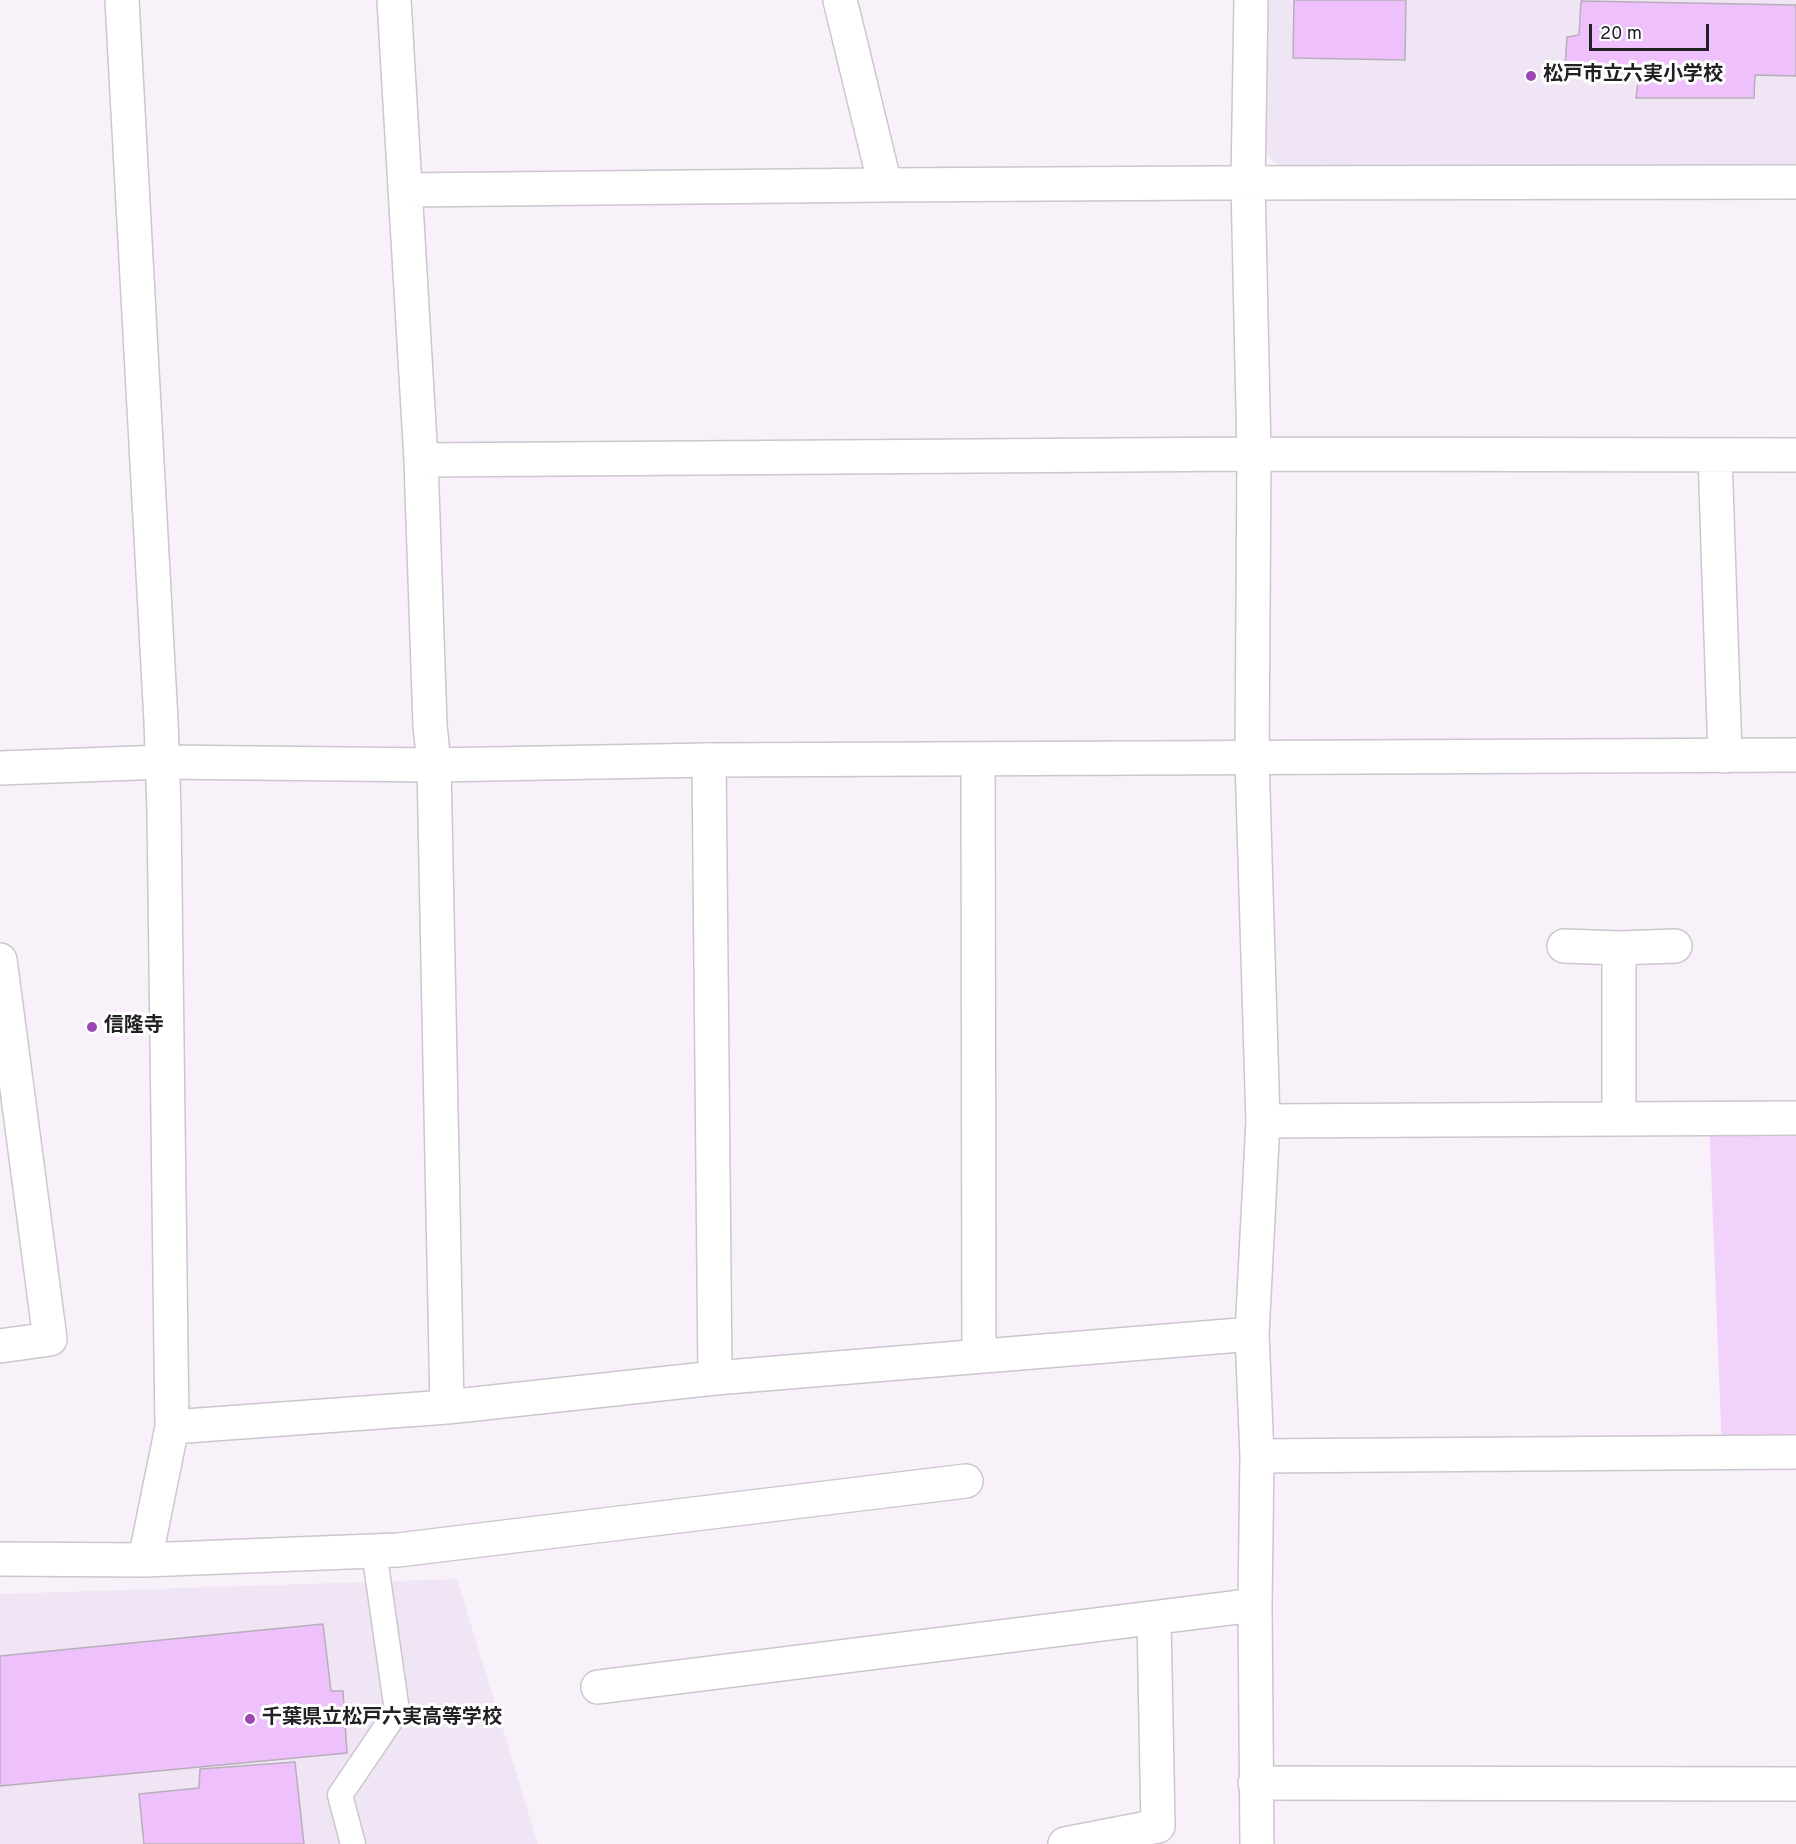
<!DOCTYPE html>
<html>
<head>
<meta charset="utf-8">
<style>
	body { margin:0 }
	#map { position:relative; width:1796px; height:1844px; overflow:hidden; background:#f8f1fa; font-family:Overpass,sans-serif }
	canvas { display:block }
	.scale { position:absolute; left:1589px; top:24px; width:120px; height:27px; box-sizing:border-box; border:3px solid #232023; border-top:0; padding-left:8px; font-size:18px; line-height:21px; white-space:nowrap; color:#232023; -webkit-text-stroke:4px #fff; paint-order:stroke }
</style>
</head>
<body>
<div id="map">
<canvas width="1796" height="1844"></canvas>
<div class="scale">20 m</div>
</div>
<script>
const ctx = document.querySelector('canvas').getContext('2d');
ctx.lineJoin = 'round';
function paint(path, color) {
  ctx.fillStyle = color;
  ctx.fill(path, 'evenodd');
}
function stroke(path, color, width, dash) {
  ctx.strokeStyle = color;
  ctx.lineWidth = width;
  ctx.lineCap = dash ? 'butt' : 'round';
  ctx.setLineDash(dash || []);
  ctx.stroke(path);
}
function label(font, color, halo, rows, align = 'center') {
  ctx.font = font + ' Overpass,"Noto Sans JP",sans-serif';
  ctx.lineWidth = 6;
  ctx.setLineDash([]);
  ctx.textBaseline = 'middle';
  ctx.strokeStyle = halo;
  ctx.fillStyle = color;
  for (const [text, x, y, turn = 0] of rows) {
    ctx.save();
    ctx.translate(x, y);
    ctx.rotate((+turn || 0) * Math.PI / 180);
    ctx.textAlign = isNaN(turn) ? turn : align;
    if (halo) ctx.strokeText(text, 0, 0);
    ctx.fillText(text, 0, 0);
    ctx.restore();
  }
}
paint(new Path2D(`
	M1268,0H1796V164L1285,170L1275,163L1265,152Z
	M457,1579L538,1844H0V1594Z`), '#f0e5f4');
paint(new Path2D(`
	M1709,1118H1796V1452H1722Z`), '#f1d2fb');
const building = new Path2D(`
	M1294,0H1406L1405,60L1293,58Z
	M1581,1L1796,5V76L1755,75L1754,98H1636L1639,74L1576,69L1565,67L1567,37L1579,35Z
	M323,1624L331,1691H343L347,1753L0,1786V1656Z
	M295,1762L304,1844H144L139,1794L199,1788L200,1769Z`);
paint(building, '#eec0fc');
stroke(building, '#b6afb8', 1.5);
const lane = new Path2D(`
	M353,1844L340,1795L397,1711L374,1551`);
const street = new Path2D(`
	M122,0L161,721L164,812L172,1427L145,1560
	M394,0L421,460L430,725L434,765L447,1407
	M1251,0L1248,183L1254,454L1252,759L1263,1121L1252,1334L1257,1456L1255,1605L1257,1844
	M885,185L1213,183L1796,182
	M405,190L885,185L840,0
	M1715,455L1725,756
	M421,460L1254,454L1796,455
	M709,760L715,1378
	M978,760L979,1356
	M1564,946L1619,948L1675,946
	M0,960L50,1339L0,1346
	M1619,1118V948
	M1263,1121L1796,1118
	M172,1427L447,1407L715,1378L1252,1334
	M1257,1456L1796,1452
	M0,1559L145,1560L398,1550L966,1481
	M598,1687L1255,1605
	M1065,1844L1158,1826L1154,1618`);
const secondary = new Path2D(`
	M0,768L163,762L434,765L709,760L1796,755
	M1255,1783L1796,1784`);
stroke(lane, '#cdc6cf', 27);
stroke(street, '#cdc6cf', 36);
stroke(secondary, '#cdc6cf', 36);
stroke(lane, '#fff', 24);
stroke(street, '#fff', 33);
stroke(secondary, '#fff', 33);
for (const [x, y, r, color] of [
	[1531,76,6,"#9b46b3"],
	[92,1027,6,"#9b46b3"],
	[250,1719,6,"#9b46b3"]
]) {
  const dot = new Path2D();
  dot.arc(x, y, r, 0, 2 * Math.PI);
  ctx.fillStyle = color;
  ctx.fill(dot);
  stroke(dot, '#fff', 2);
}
label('bold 20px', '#232023', '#fff', [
	["松戸市立六実小学校",1543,76],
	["信隆寺",104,1027],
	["千葉県立松戸六実高等学校",262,1719]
], 'left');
</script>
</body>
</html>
